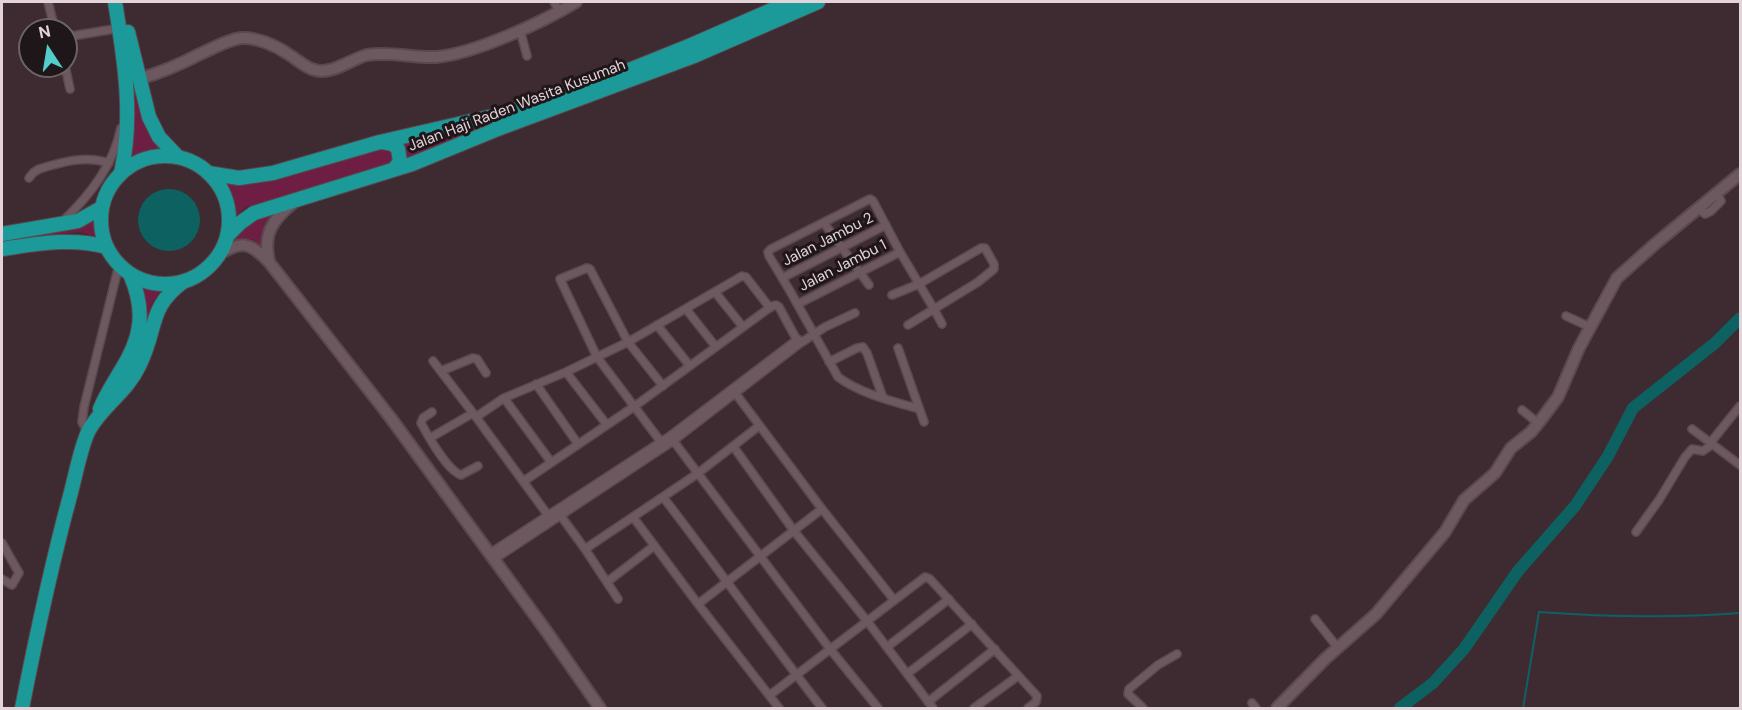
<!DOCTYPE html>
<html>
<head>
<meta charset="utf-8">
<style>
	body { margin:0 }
	#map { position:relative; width:1742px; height:710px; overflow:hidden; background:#3e2a31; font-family:"DM Sans",sans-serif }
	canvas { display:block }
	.frame { position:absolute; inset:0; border:3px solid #e2d4d9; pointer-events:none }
	.north { position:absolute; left:18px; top:18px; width:60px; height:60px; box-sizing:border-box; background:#1f1619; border:2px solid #6d6266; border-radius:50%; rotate:348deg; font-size:16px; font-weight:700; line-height:24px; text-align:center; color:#e2d4d9 }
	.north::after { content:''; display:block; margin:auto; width:21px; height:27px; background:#52cdcc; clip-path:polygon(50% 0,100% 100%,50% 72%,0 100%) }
</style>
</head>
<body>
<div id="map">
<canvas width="1742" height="710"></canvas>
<div class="frame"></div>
<div class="north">N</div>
</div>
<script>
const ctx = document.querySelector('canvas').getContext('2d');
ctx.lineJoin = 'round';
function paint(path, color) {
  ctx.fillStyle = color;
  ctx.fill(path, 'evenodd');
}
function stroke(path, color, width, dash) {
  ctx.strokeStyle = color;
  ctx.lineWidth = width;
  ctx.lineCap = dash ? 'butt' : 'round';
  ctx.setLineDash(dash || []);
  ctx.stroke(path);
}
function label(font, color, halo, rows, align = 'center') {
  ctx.font = font + ' "DM Sans",sans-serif';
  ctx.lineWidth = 6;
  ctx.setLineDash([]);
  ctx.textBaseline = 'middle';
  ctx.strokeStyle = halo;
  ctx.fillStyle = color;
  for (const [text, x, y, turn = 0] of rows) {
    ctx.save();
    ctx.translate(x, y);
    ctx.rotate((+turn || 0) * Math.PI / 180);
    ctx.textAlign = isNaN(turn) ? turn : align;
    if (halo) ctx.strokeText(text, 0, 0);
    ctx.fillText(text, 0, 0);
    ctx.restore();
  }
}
paint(new Path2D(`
	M128,54L144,125L168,151C153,151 142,153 129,161L134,125V99Z
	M501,121L405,165L406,153L401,144Z
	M389,144L396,148L394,165L246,207L233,219L234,199L224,182Z
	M277,208C267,222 262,230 263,248L251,239H233L244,219Z
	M97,216L96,227L98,237L79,232L2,243V237Z
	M139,283L164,288L152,303L138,355L127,375L111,388L136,348L146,302Z`), '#6e1e43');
paint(new Path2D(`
	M138 220a31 31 0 1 1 62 0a31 31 0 1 1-62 0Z`), '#0e6161');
stroke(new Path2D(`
	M1523,708L1539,612C1606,617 1673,618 1740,613`), '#0e6161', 2);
stroke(new Path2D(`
	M1400,708L1433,683L1464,649L1518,571L1575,506L1608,456L1633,408L1715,343L1740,318`), '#0e6161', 12);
const street = new Path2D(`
	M48,2L55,30
	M554,2L559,11
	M520,30L527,56
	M66,37L120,28
	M65,66L70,89
	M29,178L33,173L39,169C62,162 85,155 109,163
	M1698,208L1705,214L1711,211L1721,201L1717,193
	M63,221C90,195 113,166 121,128
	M824,223L869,285
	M782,278L886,225
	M715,292L743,327
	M892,295L919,284L981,248H985L994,264V269L978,282L934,309L900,252L873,201L870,199L771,249L768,252L769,256L790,291L838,377C861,394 892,401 919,409
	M798,304L900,252
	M686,309L716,347
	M1566,316L1590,327
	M657,325L690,366
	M908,325L934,309L942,324
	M898,348L924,422
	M433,361L476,417L550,518
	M829,362L857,348L863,347L867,353L883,398
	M441,371L473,358L477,359L486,373
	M566,372L607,425
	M536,384L578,444
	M733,390L822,509L894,600
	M504,398L551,462
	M1522,410L1538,423
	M432,412L423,418L421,423C428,436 448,471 461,475L478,466
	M476,417L504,398L566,372L628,342L742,276L746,277L770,308
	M1692,429L1740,465
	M87,432L82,422L84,407L119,265
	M430,438L473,413
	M672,439L830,649L878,708
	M661,442L597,357L560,279L587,268L590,269L628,342L663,386
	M1711,442L1740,406
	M733,446L794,531L867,621L933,708
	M524,481L635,406L772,306L776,305L779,307L798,342
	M663,497C717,567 768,639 822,708
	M558,512L585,549L618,599
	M633,517L698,604L779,708
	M1636,532L1659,500L1685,457L1692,449L1703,451L1713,444
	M2,543L19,573L12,585L2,579
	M585,549L697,474L759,426
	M489,554L670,436L798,339
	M493,560L673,441L799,344L825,327L855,313
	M607,582L654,546
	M698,604L822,509
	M1315,619L1338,648
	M887,647L949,599
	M907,674L972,624
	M770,695L925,577L930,579L1037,696L1036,702L1028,708
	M928,702L995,649
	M1252,703L1256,708
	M974,708L1018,676
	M1143,708L1128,694L1129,689L1158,665L1177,654`);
const secondary = new Path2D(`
	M139,79C159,73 179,65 198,55C212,49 226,40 241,38C256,37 275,45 288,54C297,59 305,68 315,70C332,75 351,59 367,55C389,51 413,58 436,57C474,54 543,22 576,2
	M218,255C241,240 250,242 269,262L390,417L547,632L600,708
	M269,261C263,234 272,220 293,203
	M1277,708L1325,659L1376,614L1445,532L1464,500L1495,473L1511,448L1531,432L1540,421L1558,397L1579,348L1617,278L1655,244L1740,174`);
const highway = new Path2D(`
	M115,2C124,58 134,116 121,173
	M128,32L149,117L159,137L178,157
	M382,142L393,144L398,149L400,162L393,170
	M101 220a64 64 0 1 1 128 0a64 64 0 1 1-128 0Z
	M208,173L239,178L273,173L380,142L502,114L563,95L622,73L689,46L790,2
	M2,234L78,221L101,208
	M227,236L240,223L254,213L412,164L495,130L694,56L818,2
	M2,249C37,244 71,237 107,247
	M100,409C105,396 113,384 120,372C142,338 146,311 130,274
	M22,708C36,637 51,566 70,496C75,478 81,445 89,430C102,406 127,392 139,366C158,329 147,308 184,281`);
stroke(street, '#59494f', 10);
stroke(secondary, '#59494f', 14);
stroke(highway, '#59494f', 16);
stroke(street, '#6e5860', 7);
stroke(secondary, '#6e5860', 10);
stroke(highway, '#1b9a99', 14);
label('15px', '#e2d4d9', '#1f1619', [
	["Jalan Haji Raden Wasita Kusumah",517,106,-21],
	["Jalan Jambu 2",828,240,-27],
	["Jalan Jambu 1",843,266,-27]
]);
</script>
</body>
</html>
